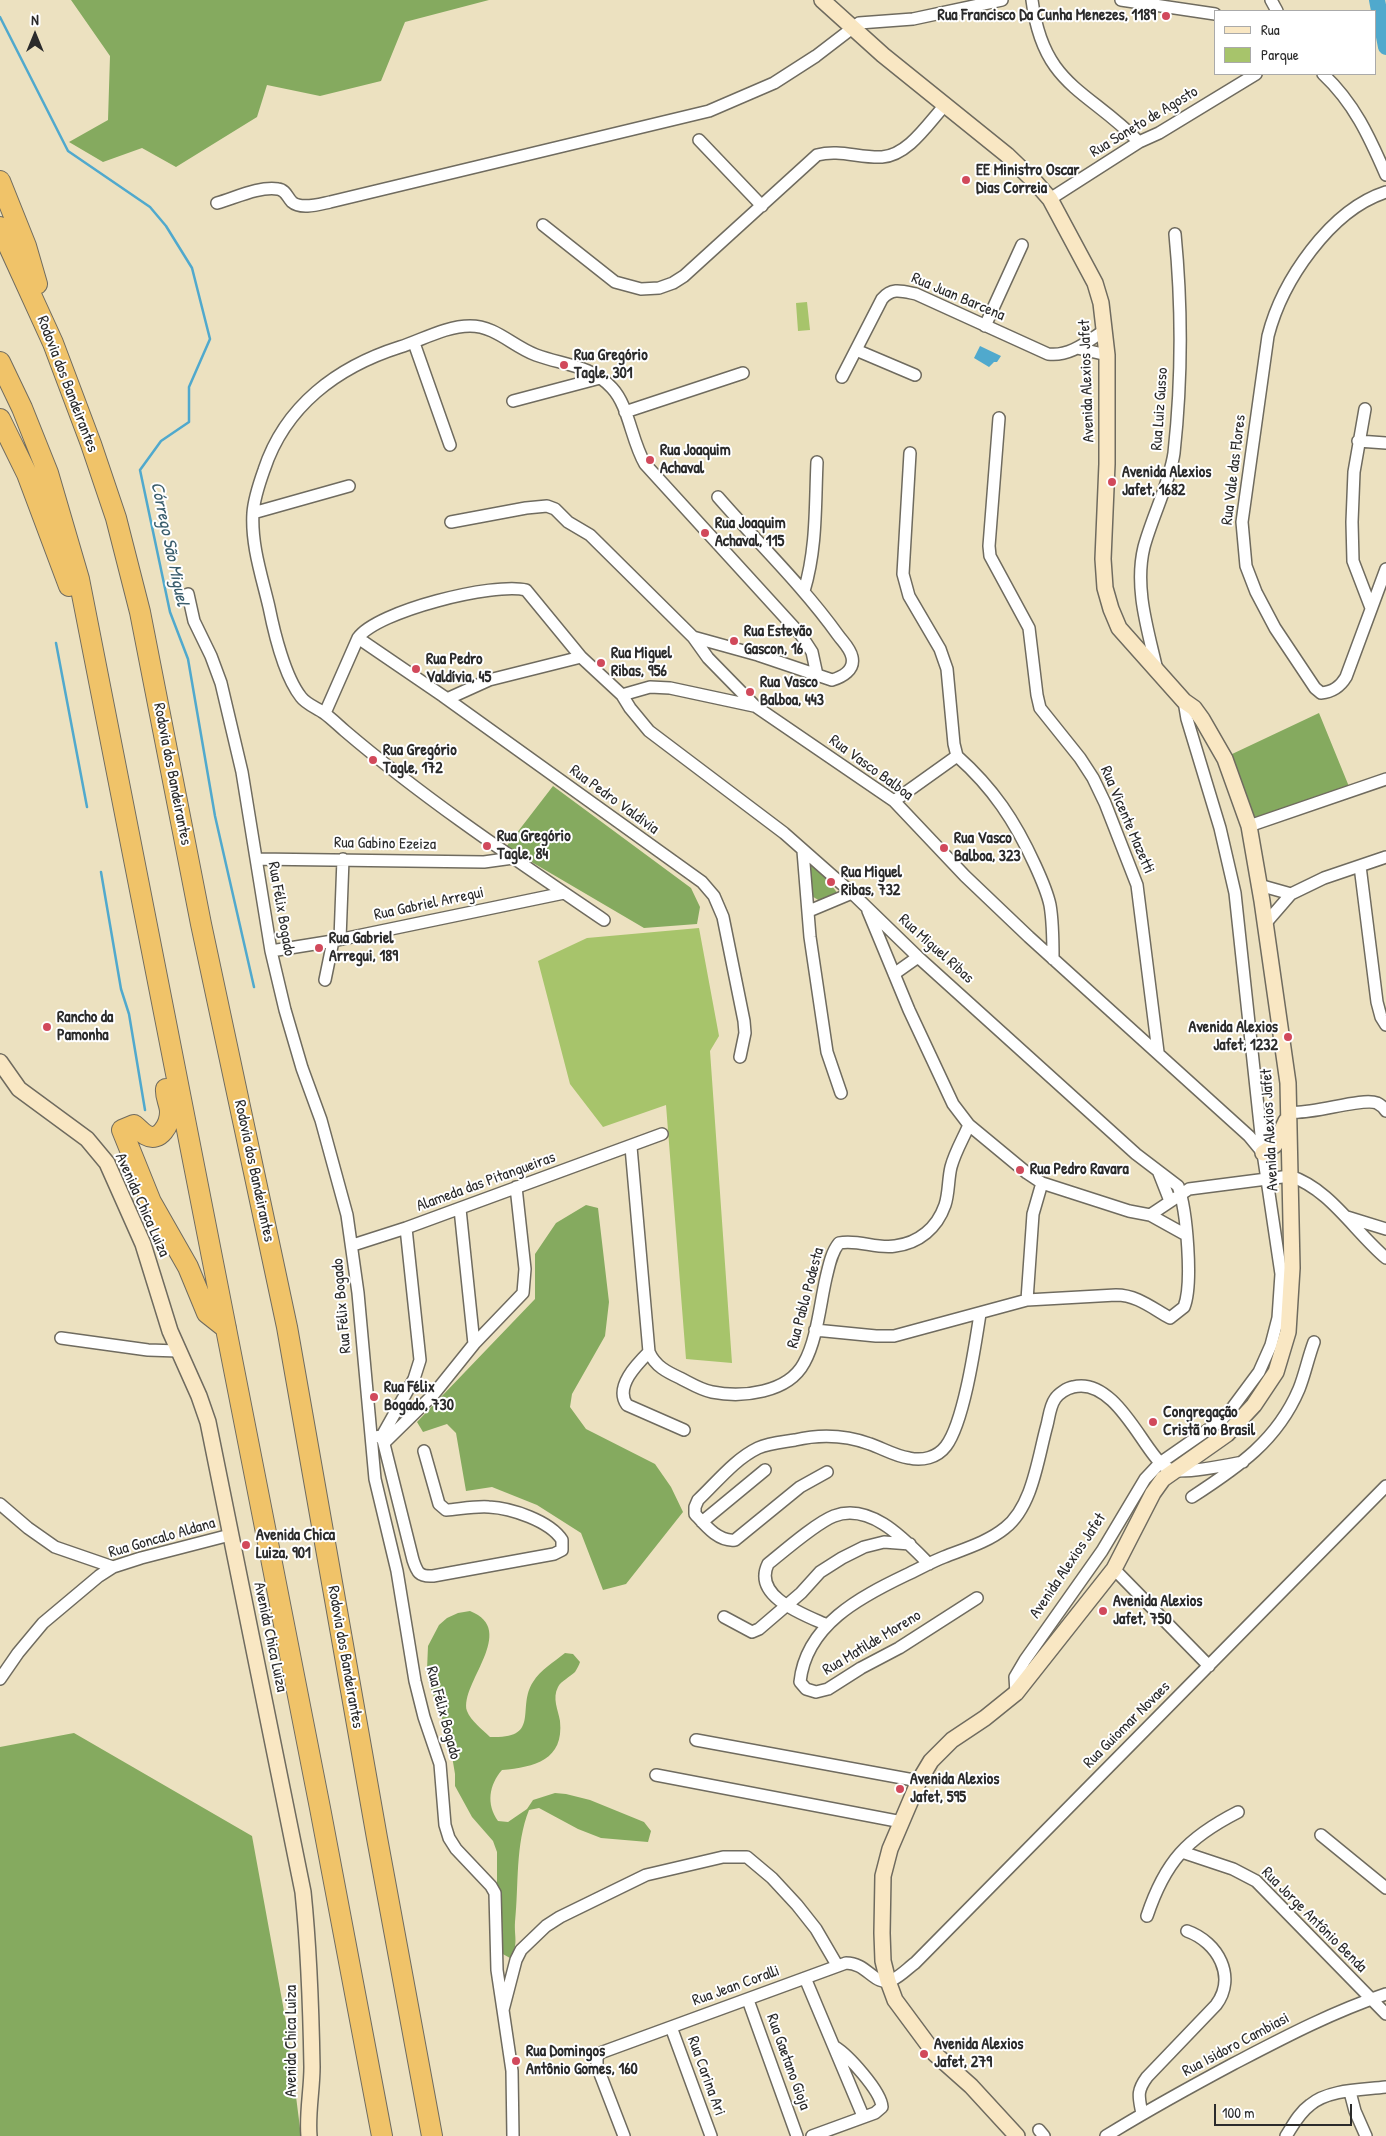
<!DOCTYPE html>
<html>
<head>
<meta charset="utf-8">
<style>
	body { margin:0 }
	#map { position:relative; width:1386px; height:2136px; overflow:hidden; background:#ece1c0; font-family:"Patrick Hand",sans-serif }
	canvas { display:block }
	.legend { position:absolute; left:1214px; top:10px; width:162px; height:65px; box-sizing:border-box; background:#fff; border:1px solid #aaa; margin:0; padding:6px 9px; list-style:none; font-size:15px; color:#2b2b2b }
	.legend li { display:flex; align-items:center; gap:10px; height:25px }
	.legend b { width:25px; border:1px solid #aaa }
	.north { position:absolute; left:10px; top:10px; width:50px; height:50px; -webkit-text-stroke:4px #fff; paint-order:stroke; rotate:0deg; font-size:14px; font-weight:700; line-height:20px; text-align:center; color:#2b2b2b }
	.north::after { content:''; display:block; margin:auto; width:18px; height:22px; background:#2b2b2b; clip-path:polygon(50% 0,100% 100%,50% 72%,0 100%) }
	.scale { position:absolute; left:1214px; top:2104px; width:138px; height:22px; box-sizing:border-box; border:2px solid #2b2b2b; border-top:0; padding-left:6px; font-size:15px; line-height:18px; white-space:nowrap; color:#2b2b2b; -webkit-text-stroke:4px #fff; paint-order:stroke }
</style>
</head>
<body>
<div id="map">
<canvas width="1386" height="2136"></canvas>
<ul class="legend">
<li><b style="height:6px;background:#f9e7c3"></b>Rua</li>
<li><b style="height:14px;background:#a7c46b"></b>Parque</li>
</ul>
<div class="north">N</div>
<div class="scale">100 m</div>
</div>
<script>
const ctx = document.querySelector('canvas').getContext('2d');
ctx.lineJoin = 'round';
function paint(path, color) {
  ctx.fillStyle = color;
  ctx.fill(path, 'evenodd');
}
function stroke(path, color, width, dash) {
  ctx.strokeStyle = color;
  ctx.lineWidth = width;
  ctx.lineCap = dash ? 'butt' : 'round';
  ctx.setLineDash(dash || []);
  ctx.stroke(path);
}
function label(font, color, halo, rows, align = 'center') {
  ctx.font = font + ' "Patrick Hand",sans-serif';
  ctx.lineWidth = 4;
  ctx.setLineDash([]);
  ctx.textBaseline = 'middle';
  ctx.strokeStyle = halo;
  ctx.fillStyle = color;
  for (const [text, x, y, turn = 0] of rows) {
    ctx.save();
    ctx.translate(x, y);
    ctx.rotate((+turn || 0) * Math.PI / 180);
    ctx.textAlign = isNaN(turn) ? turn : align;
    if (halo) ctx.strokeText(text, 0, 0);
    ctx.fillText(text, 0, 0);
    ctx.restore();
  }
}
paint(new Path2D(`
	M807,302L810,330L798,331L796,303Z
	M699,928L719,1036L710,1051L732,1363L686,1359L666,1105L603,1127L570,1084L538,961L587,938Z`), '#a7c46b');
paint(new Path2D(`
	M71,0H489L405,22L381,81L320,96L267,85L257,117L176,167L142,148L103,162L69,142L108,120L110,56Z
	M1319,713L1350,789L1251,820L1237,771L1230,755Z
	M553,786L691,888L700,907L697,924L644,928L506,847Z
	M807,863L821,872L839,895L820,901L810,895Z
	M586,1205L598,1208L609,1302L605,1336L572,1394L570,1407L586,1429L655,1464L671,1487L683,1512L626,1584L603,1590L581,1533L537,1505L492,1487L466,1491L456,1433L447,1424L423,1432L417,1422L535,1299V1254L556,1223Z
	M470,1611C519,1630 459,1684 467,1711C471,1721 482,1729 490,1737C542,1739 516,1708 533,1682C540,1670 554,1662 565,1653L573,1654L580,1662C579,1665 577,1669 575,1672C570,1677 561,1681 558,1687C552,1698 558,1710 560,1721C564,1760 535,1767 502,1770C489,1785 486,1804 498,1821L508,1822L527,1809L533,1800L555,1793L566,1794L590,1800L644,1822L651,1831L648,1842L601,1838L578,1829L539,1808L529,1810C515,1845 519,1885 515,1922C514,1937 519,1945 510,1958L501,1953L497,1910V1852L493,1841L472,1817L455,1786V1774L449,1738L428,1681L427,1670L428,1646L439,1625L447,1618L458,1613Z
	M74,1733L252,1836L288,2033L301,2136H0V1747Z`), '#85aa5f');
paint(new Path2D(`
	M980,346L1001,356L997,362H994L989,367L974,358Z`), '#50a9cd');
stroke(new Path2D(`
	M0,17L68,151L150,207L166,226L192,268L210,339L189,387V422L161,441L140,470L170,612L188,659L215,816L254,987
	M56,643L87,807
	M101,872L121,989L129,1014L145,1110`), '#50a9cd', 2.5);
stroke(new Path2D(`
	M1377,0L1386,47`), '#50a9cd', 16);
const minor = new Path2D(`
	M1032,0C1043,86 1087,89 1139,142
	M1121,0L1215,14
	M1271,0L1277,11
	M1323,74C1354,103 1369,136 1386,175
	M699,140L762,206
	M1386,192C1330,210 1282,281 1268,336L1242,522L1246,566L1256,592L1275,628L1315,688L1321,693C1333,692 1340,687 1346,677L1386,569
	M1050,199L1139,142L1159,133L1256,74
	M217,203C235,198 259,186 278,189C286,190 287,197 292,202C301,210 320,204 330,202L709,111L774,83L816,56L859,23L913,19L1002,0
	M543,225L615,282L641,289L659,288L673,283L684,276L817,155C839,149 859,158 882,157C909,155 929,122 946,104
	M985,326L1022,245
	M414,343L450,445
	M1077,348L1107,355
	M856,350L915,375
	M842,377L882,299C892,287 902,291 916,294L1048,354C1070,357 1088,341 1105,330
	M513,401L600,378
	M1365,409L1354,472L1352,522L1353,561L1371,608
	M625,412L743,373
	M999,418L989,546L990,556L1029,628L1037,695L1040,708L1080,758L1093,778L1105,803L1137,885L1158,1052
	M1358,441L1386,443
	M910,453L903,574L909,596L940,649L947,669L954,744L957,756
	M253,513L349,486
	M451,522L526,508L547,506L555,509L568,522L590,535L693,637L708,658L755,706L894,801L965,876L1029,937L1249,1136L1263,1153
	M804,591C817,548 815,505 817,462
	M188,594L194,621L211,656L221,683L242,772L271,951L285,1010L302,1068L321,1120L347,1215L358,1293L375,1479L397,1571L415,1681L424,1717L440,1764L445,1825L449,1838L456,1849L491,1886L495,1893L497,1970L503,2010
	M693,637L758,655L832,680C842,677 855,670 852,657C850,648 843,642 838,635C802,585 758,543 718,497
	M358,638L443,696L702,882L714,896L723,917L744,1021L745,1033L740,1057
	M1157,670C1148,630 1134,588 1144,547C1152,517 1170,482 1174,453C1182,380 1182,306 1175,234
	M622,695L650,687L670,688L754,706
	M447,699L489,680L581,657
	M325,713L358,638C377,611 494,582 526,590L581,657L622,695L630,708L649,731L784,833L852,893L918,957L1136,1154L1178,1186C1187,1210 1193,1285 1184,1307L1170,1318C1152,1308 1137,1295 1116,1295L1027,1300L894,1336H876L815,1330
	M957,756C993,788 1015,821 1035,865C1041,878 1047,891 1050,905C1053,922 1053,941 1053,959
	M894,801L957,756
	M1249,826L1386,779
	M803,851L810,937L827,1052L841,1093
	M256,859L484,862L513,858
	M1360,866L1377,1002L1381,1017L1386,1025
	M1259,885L1291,894
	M809,911L852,893
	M868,911L909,1010L953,1104L969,1125L1027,1173L1042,1183L1129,1211L1150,1215L1189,1189L1290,1176C1330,1189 1354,1231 1386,1258
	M604,920C516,860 426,800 345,731C338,725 331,718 324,713C317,708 306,704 301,697C285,677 274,632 269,607C262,577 251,545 253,513C254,499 259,484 264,470C285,406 337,367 400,347C422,340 446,326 470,326C496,326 512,346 536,355C563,365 591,365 612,388C629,406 631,440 645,464L801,635L812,652L817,675
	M1265,924L1291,894L1324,878L1386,857
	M340,939L343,859
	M271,951L333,941L564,893
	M894,974L918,957
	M325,980L333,941
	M1290,1112C1312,1115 1362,1097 1377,1103C1381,1105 1384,1108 1386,1111
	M631,1147L649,1352C655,1366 667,1372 680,1378C690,1383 701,1390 712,1392C742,1398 788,1393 804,1363C817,1340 820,1304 826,1278C829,1266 831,1253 839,1243C858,1239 876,1249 895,1246C919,1243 937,1228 945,1205C949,1193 948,1179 951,1167C955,1152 963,1139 969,1125
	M1159,1173L1170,1201
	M1150,1215L1186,1235
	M1347,1217L1386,1229
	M353,1245L406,1228L662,1134
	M1027,1300L1033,1214L1042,1183
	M61,1338L148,1350L178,1351
	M474,1344L523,1293L525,1269L516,1187
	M649,1352C637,1364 614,1387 627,1405L684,1430
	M382,1436L413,1560C417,1572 419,1577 433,1576L554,1554L562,1550V1540C550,1521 511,1508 489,1507C475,1506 460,1509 446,1510L439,1504L424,1451
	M375,1437L382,1436L414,1379L420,1360L406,1228
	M384,1443L433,1395L474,1344L460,1209
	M827,1472L800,1487L735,1540C718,1542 705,1525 695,1514V1507L698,1500C717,1482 735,1459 758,1448C769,1443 783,1442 795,1440C821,1434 845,1435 870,1444C882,1448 895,1456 909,1458C922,1461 937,1458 946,1446C964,1422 975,1346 980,1314
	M1192,1497C1238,1467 1277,1441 1299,1389C1305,1374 1308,1358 1314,1342
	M0,1504L28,1528L55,1547L113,1567
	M702,1522L765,1470
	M1114,1569L1209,1666
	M977,1598L899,1648L861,1668L828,1689L816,1692L806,1689L800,1682C806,1625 860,1597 906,1575C919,1569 931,1562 944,1557C964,1549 988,1542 1005,1528C1033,1506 1038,1457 1047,1425C1049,1417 1050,1406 1055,1399C1058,1394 1067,1388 1073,1387C1107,1378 1133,1427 1150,1450C1156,1458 1162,1467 1172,1470C1184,1474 1228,1465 1243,1462
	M724,1617L752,1632L759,1629L801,1593L820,1572L842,1558L864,1547L884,1542L910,1544
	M827,1625C805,1615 752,1597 768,1564C784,1551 816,1523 834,1516C871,1502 906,1541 929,1564
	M0,1679L18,1653L43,1623L99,1576L113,1567L141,1558L230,1535
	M1016,1693L1015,1677L1025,1660L1102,1551L1145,1479L1160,1463L1219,1422L1230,1411L1259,1372L1271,1345L1278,1318L1281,1274L1263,1153L1235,893L1220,828L1187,719L1184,701
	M696,1740L919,1781
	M656,1775L902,1822
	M1321,1835L1386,1888
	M1182,1852L1233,1869L1256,1881L1386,2014
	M1147,1916C1165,1862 1187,1838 1238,1812
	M805,1978L863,2116
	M748,2000L797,2136
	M671,2027L711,2136
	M1350,2092L1355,2111L1366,2136
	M1142,2114C1139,2097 1136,2092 1147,2077L1216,2005C1237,1977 1218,1942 1187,1931
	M1039,2130L1044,2136
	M513,2136L512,2071L503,2010L516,1960L521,1950L546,1926L560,1917L646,1875L723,1857H747L772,1878L797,1905L816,1929L837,1965
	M624,2136L597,2066V2058L600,2053L846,1963C868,1963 874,1987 892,1980C901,1976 908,1968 915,1963L1386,1486
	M812,2136L875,2113L882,2107C881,2091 848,2055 835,2047
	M1106,2136C1148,2110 1190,2087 1233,2064C1283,2038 1332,2012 1386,1994
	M1286,2136C1293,2125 1299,2113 1310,2105C1329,2089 1363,2090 1386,2087`);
const secondary = new Path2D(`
	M822,0L883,55L1007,155L1036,183L1050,199L1095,283L1101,303L1107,355V464L1103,559L1105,588L1111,609L1119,628L1184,701L1194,708L1202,719L1225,759L1249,826L1262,901L1288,1083L1292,1268L1288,1332L1276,1372L1254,1405L1227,1434L1163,1479L1153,1493L1114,1569L1016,1693L985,1718L952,1740L931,1761L919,1781L890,1849L883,1876L882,1933L883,1961L888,1981L895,2000L935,2054L971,2086L1017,2136
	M0,1062L19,1089L87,1139L107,1163L143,1244L170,1331L199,1396L208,1422L303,1892C309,1950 311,2009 312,2067C312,2090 307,2113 309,2136
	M1263,1153L1275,1145L1286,1121`);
const motorway = new Path2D(`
	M0,181L26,246L37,284
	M0,227L53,343L91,444L116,518L140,612L201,924L287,1327L377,1838L432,2136
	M0,362L22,408L48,473L79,579L320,1808L382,2136
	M0,419L27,474L69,586
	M166,1089C165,1097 170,1104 170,1112C170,1124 160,1143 146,1135C142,1133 138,1128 134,1125L122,1130L151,1202L188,1267L207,1313L226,1328`);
stroke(minor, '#6f6b5f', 14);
stroke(secondary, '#6f6b5f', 18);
stroke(motorway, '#6f6b5f', 22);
stroke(minor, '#fff', 11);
stroke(secondary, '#f9e7c3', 15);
stroke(motorway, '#f0c369', 20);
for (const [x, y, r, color] of [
	[1166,16,5,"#d1495b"],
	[966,180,5,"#d1495b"],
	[564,365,5,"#d1495b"],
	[650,460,5,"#d1495b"],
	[1112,482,5,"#d1495b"],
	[705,533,5,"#d1495b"],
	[734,641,5,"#d1495b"],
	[601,663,5,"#d1495b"],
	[416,669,5,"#d1495b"],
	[750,692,5,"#d1495b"],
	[373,760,5,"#d1495b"],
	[487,846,5,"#d1495b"],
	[944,848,5,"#d1495b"],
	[831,882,5,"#d1495b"],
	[319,948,5,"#d1495b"],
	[47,1027,5,"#d1495b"],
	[1288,1037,5,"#d1495b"],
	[1020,1170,5,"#d1495b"],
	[374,1397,5,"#d1495b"],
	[1153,1422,5,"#d1495b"],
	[246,1545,5,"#d1495b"],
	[1103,1611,5,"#d1495b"],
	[900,1789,5,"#d1495b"],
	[924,2054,5,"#d1495b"],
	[516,2061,5,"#d1495b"]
]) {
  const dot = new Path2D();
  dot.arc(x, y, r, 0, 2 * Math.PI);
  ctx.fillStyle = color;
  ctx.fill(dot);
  stroke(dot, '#fff', 2);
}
label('bold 16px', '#2b2b2b', '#fff', [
	["Rua Francisco Da Cunha Menezes, 1189",1156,16,"right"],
	["EE Ministro Oscar",976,171],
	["Dias Correia",976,189],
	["Rua Gregório",574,356],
	["Tagle, 301",574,374],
	["Rua Joaquim",660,451],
	["Achaval",660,469],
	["Avenida Alexios",1122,473],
	["Jafet, 1682",1122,491],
	["Rua Joaquim",715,524],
	["Achaval, 115",715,542],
	["Rua Estevão",744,632],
	["Gascon, 16",744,650],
	["Rua Miguel",611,654],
	["Ribas, 956",611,672],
	["Rua Pedro",426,660],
	["Valdívia, 45",426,678],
	["Rua Vasco",760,683],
	["Balboa, 443",760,701],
	["Rua Gregório",383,751],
	["Tagle, 172",383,769],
	["Rua Gregório",497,837],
	["Tagle, 84",497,855],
	["Rua Vasco",954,839],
	["Balboa, 323",954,857],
	["Rua Miguel",841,873],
	["Ribas, 732",841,891],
	["Rua Gabriel",329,939],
	["Arregui, 189",329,957],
	["Rancho da",57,1018],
	["Pamonha",57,1036],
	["Avenida Alexios",1278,1028,"right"],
	["Jafet, 1232",1278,1046,"right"],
	["Rua Pedro Ravara",1030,1170],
	["Rua Félix",384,1388],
	["Bogado, 730",384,1406],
	["Congregação",1163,1413],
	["Cristã no Brasil",1163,1431],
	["Avenida Chica",256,1536],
	["Luiza, 901",256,1554],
	["Avenida Alexios",1113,1602],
	["Jafet, 750",1113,1620],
	["Avenida Alexios",910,1780],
	["Jafet, 595",910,1798],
	["Avenida Alexios",934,2045],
	["Jafet, 279",934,2063],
	["Rua Domingos",526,2052],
	["Antônio Gomes, 160",526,2070]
], 'left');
label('16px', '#2b2b2b', '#fff', [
	["Rua Soneto de Agosto",1144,122,-31],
	["Rua Juan Barcena",958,297,23],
	["Avenida Alexios Jafet",1087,381,-92],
	["Rodovia dos Bandeirantes",67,384,69],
	["Rua Luiz Gusso",1160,409,-86],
	["Rua Vale das Flores",1234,470,-83],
	["Rua Vasco Balboa",871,768,36],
	["Rodovia dos Bandeirantes",172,774,79],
	["Rua Pedro Valdivia",614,800,36],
	["Rua Vicente Mazetti",1127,820,67],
	["Rua Gabino Ezeiza",385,844,1],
	["Rua Gabriel Arregui",429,904,-12],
	["Rua Félix Bogado",281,909,80],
	["Rua Miguel Ribas",936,949,42],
	["Avenida Alexios Jafet",1270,1130,-93],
	["Rodovia dos Bandeirantes",254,1171,78],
	["Alameda das Pitangueiras",486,1182,-20],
	["Avenida Chica Luiza",142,1205,66],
	["Rua Pablo Podesta",806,1298,-75],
	["Rua Félix Bogado",342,1306,-95],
	["Rua Goncalo Aldana",162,1538,-16],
	["Avenida Alexios Jafet",1068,1566,-56],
	["Avenida Chica Luiza",270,1637,78],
	["Rua Matilde Moreno",872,1643,-31],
	["Rodovia dos Bandeirantes",345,1657,80],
	["Rua Félix Bogado",443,1713,75],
	["Rua Guiomar Novaes",1127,1725,-45],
	["Rua Jorge Antônio Benda",1314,1920,45],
	["Rua Jean Coralli",736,1986,-20],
	["Avenida Chica Luiza",292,2041,-90],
	["Rua Isidoro Cambiasi",1236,2045,-28],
	["Rua Gaetano Gioja",788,2062,70],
	["Rua Carina Ari",706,2076,70]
]);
label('italic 18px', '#3a5d6c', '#fff', [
	["Córrego São Miguel",169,544,78]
]);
</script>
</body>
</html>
